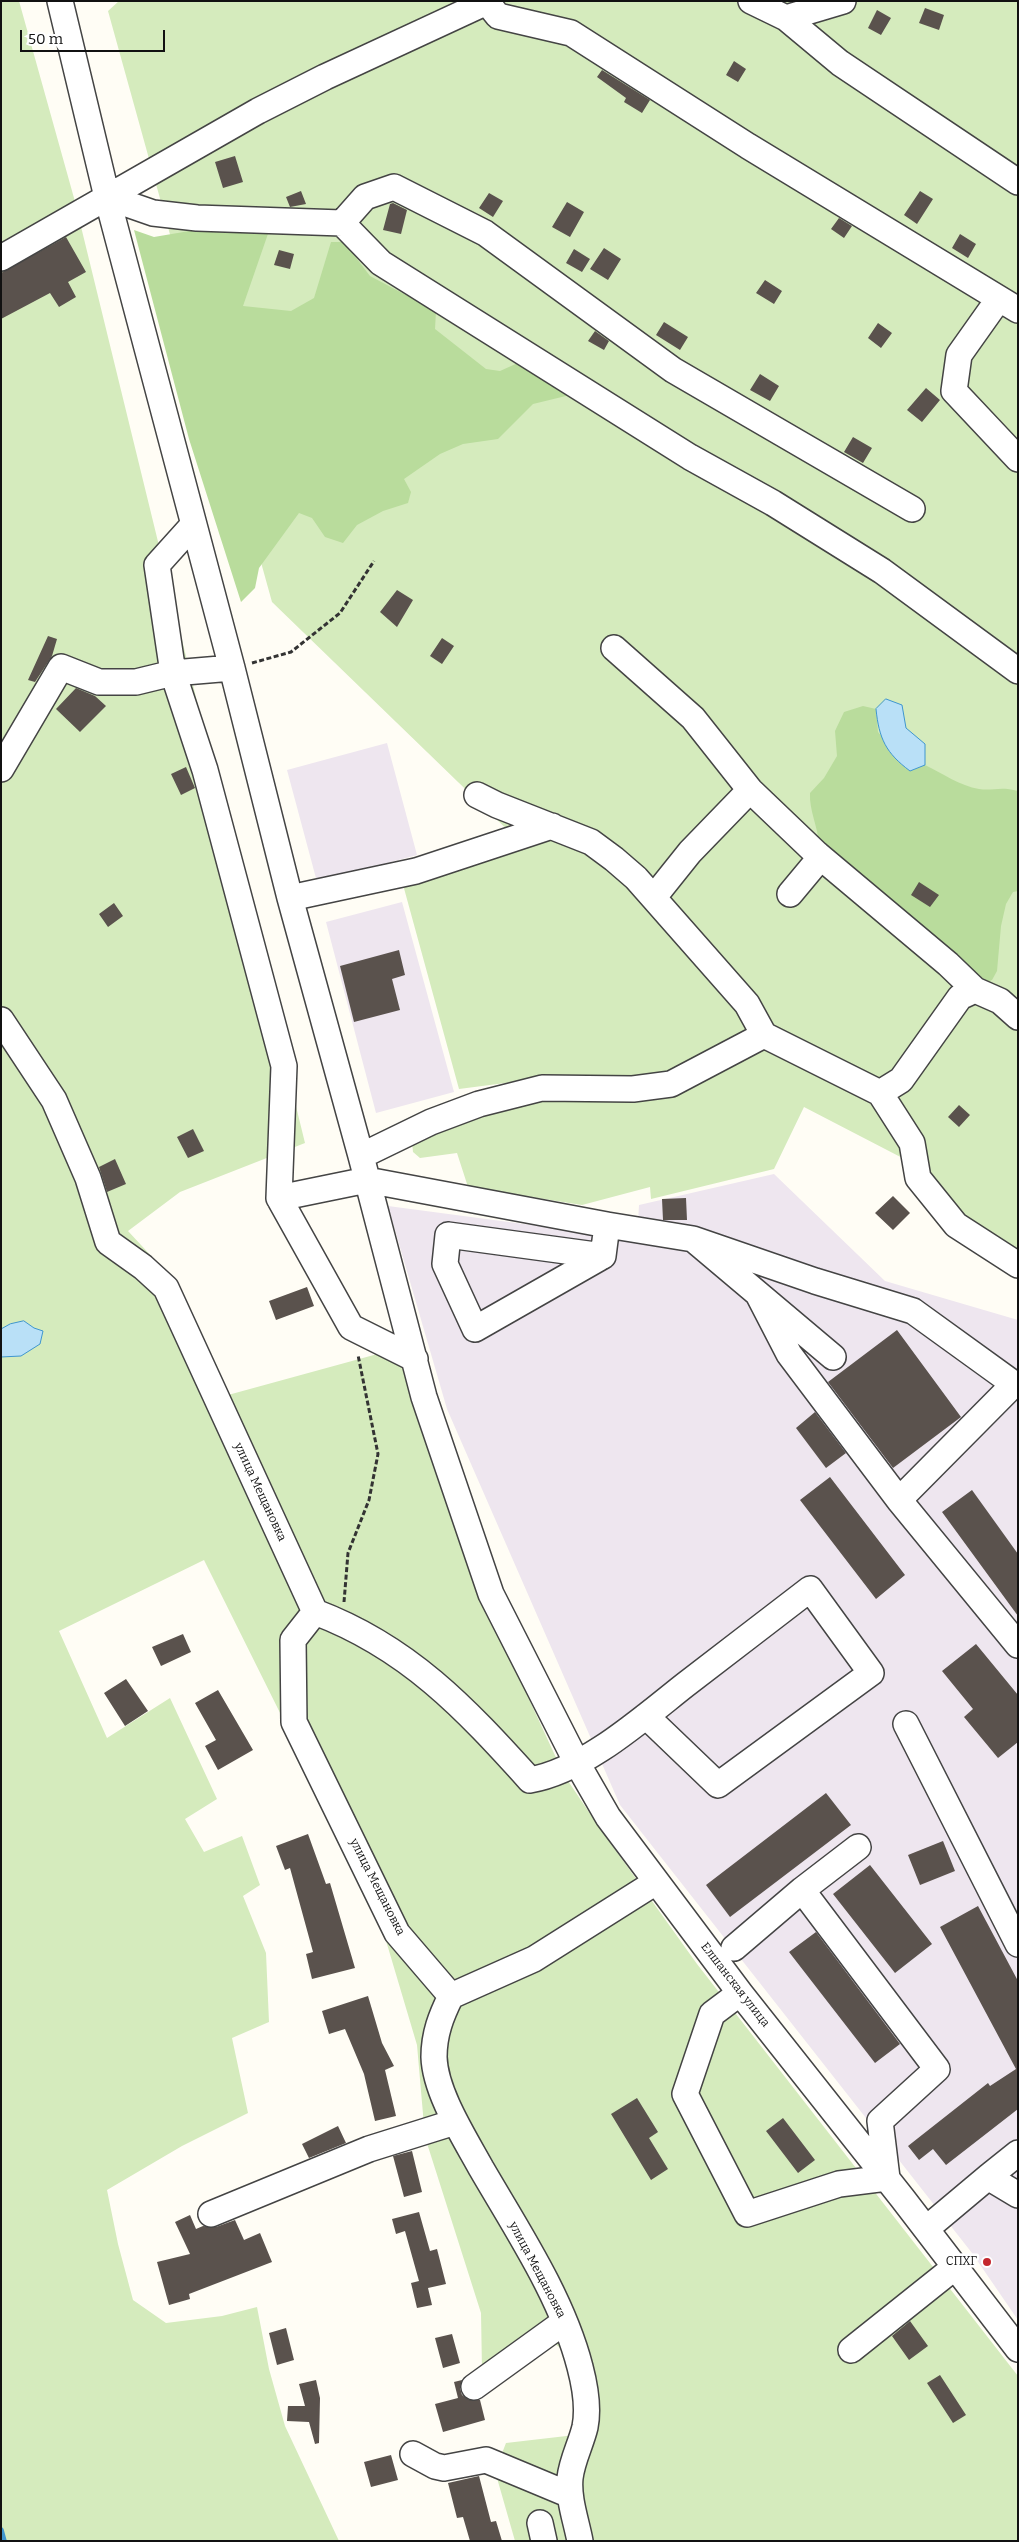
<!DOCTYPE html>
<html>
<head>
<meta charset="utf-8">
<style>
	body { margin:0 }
	#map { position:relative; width:1019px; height:2542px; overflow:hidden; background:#fffdf5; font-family:Bitter,serif }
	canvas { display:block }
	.frame { position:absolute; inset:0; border:2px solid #111; pointer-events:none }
	.scale { position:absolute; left:20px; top:30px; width:145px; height:22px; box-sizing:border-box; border:2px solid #111; border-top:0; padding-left:6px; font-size:15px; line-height:18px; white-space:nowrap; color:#111; -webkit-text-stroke:4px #fff; paint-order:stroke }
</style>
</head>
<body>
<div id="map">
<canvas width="1019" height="2542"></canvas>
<div class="frame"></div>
<div class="scale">50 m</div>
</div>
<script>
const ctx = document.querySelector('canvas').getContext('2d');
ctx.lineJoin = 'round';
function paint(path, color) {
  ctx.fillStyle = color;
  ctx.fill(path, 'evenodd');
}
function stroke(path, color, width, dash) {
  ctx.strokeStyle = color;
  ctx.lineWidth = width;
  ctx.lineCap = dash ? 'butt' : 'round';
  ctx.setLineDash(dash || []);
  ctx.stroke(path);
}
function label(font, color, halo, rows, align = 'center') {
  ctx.font = font + ' Bitter,serif';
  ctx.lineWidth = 5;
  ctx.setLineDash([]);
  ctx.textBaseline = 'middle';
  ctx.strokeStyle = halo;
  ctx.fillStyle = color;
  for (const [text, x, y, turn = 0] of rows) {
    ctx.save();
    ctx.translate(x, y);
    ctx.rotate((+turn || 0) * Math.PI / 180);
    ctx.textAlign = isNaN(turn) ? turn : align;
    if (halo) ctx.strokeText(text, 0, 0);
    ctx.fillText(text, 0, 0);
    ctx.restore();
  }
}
paint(new Path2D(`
	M387,743L417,855L317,882L287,770Z
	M402,902L454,1092L376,1113L326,922Z
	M774,1174L885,1281L1018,1320V2320L972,2253L620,1805L447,1409L388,1206L637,1239L639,1205Z`), '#eee6ef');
paint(new Path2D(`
	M1,1H19L74,198L305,1143L180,1192L128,1231L167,1273L228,1395L403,1347L482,1597L564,1775L599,1827L697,1964L1018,2376V2541H515L495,2471L506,2443L575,2435L576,2361L554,2343L482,2370L481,2313L425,2137L417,2045L384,1934L294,1741L204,1560L59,1631L107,1738L170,1698L217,1799L185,1819L204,1852L242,1836L260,1885L243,1896L266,1953L269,2022L232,2038L248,2113L182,2146L107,2190L118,2244L133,2300L166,2323L222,2316L257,2307L269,2369L285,2426L339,2541H1Z
	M119,1H1018V1261L990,1250L914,1164L804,1107L774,1169L651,1199L650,1187L582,1205L468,1187L457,1153L420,1158L413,1152L412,1142L457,1118L543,1096L675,1091L722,1045L652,1078L536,1079L459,1089L402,881L520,842L272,602L108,11Z`), '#d5ebbd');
paint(new Path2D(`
	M219,226L270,228L243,306L291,311L314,298L331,242H344L370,276L436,311L435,329L486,369L500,371L520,362L570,395L533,404L498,439L463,444L440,454L404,479L411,492L408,503L383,511L357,525L343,543L325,537L312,518L299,513L259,568L255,588L241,602L189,439L134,230L154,237Z
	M863,706L876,709L878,732L910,771L925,765C942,773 960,786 979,789C994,791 1000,786 1018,791V891L1013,892L1006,904L1001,926L997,971L992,980L985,983L819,844C818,827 809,810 810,793L824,778L837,756L835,731L844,712Z`), '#b9dc9c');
const water = new Path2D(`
	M886,699L902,705L906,728L925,744V765L910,771C886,753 879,739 876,709Z
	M24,1321L34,1328L43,1331L40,1344L21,1356L1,1357V1329L10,1324Z`);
paint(water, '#b9e0f7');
stroke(water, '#3f96cf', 1);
stroke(new Path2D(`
	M1,2530L4,2541`), '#3f96cf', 5.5);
paint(new Path2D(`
	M925,8L944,15L939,30L919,23Z
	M877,10L891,18L881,35L868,28Z
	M734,61L746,69L738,82L726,75Z
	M602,70L650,100L642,113L624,102L626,98L597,77Z
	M235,156L243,182L223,188L215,162Z
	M301,191L306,204L290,207L286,197Z
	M920,191L933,199L917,224L904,215Z
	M489,193L503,201L493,217L479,208Z
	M567,202L584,212L570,237L552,227Z
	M393,203L407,210L401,234L383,230L390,204Z
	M839,218L852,226L844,238L831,229Z
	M960,234L976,244L968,258L952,248Z
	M66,237L86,272L68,282L76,297L59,307L50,293L1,319V273Z
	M604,248L621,259L608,280L590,269Z
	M574,249L590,259L582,272L566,263Z
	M279,250L294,254L290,269L274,265Z
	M765,280L782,291L774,304L756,293Z
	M664,322L688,337L680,350L656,335Z
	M878,323L892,333L881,348L868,338Z
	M595,331L609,341L604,350L588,341Z
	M760,374L779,386L770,401L750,390Z
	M926,388L940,400L922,422L907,410Z
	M853,437L872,448L863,463L844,452Z
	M397,590L413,600L397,627L380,612Z
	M48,636L57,639L52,656L35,682L28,680Z
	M442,638L454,646L442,664L430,656Z
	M76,688L95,696L106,706L80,732L56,709Z
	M186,767L195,788L181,795L171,774Z
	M919,882L939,895L930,907L911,895Z
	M114,903L123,916L108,927L99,914Z
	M399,950L405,975L392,979L400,1010L354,1022L340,966Z
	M959,1105L970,1115L959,1127L948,1117Z
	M193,1129L204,1151L188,1158L177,1137Z
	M115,1159L126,1184L107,1192L99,1167Z
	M893,1196L910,1213L893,1230L875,1213Z
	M686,1198L687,1220H663L662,1199Z
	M307,1287L314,1306L276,1320L269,1301Z
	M897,1330L961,1417L893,1468L828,1382Z
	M815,1412L846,1453L826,1468L796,1428Z
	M830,1477L905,1575L876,1599L800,1500Z
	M972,1490L1018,1554V1616L942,1512Z
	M183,1634L191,1652L161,1666L152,1647Z
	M976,1644L1018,1695V1742L998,1758L964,1717L973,1709L942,1671Z
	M126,1679L148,1711L125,1726L104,1693Z
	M218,1690L253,1750L218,1770L205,1746L216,1740L195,1703Z
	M826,1793L851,1825L730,1917L706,1885Z
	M308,1834L326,1884L330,1883L355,1968L312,1979L306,1954L313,1952L290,1868L285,1870L276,1846Z
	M943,1841L955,1871L920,1885L908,1855Z
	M870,1865L932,1944L895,1973L833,1894Z
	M978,1906L1018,1981V2109L946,2165L933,2149L919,2160L908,2146L988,2083L990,2086L1016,2069L940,1927Z
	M816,1932L900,2044L875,2063L789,1952Z
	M368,1996L382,2043L394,2066L385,2070L396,2116L375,2121L364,2074L345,2029L329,2034L322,2011Z
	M637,2098L658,2132L649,2138L668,2169L651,2180L611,2114Z
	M783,2118L815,2160L798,2173L766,2131Z
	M338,2126L346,2143L309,2158L302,2144Z
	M412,2151L422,2192L404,2197L393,2156Z
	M419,2212L430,2251L437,2249L446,2284L428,2288L432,2305L417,2308L411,2283L419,2281L405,2231L396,2234L392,2219Z
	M190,2215L196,2229L203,2226L216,2227L235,2220L244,2240L260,2233L272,2262L189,2294L190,2299L169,2305L157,2262L190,2254L175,2222Z
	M910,2321L928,2346L909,2360L892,2336Z
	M286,2328L294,2360L277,2365L269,2333Z
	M452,2334L460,2363L443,2368L435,2338Z
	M940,2375L966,2415L953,2423L927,2383Z
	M316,2380L320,2398L319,2443L315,2444L309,2422L287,2421L288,2406H305L299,2384Z
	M462,2380L460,2388L462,2395L469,2400H480L485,2420L443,2432L435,2404L458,2398L454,2382Z
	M391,2455L398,2480L371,2487L364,2462Z
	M479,2476L491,2522L496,2521L502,2541H470L463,2517L457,2518L448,2483Z`), '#5a524d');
const minor = new Path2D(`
	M60,1L107,197L232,668L290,898L361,1156L424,1397L491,1594L577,1763L608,1817L740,1993L903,2199L1018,2349
	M486,1L498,16L571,33L748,146L1018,310
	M751,1L786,18L843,1
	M786,18L840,63L1018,182
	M107,197L153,213L197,218L342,223L381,263L690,457L773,503L882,571L1018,671
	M342,223L365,197L394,187L485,233L673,370L912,509
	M1,258L258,111L325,77L489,1
	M998,300L959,355L954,391L1018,459
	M193,525L157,565L173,673L205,770L284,1066L279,1198L351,1327L415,1359
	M614,648L693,718L750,790L817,854L948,964L975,990
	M1,769L61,667L99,682H136L173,673L232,668
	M477,795L497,805L591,842L614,859L636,878L747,1004L764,1035
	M790,894L815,864L817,854
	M654,897L690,852L750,790
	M290,898L416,871L552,826
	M1,1020L54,1100L88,1178L108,1242L143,1267L166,1288L315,1612L293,1640L294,1722L397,1933L451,1996C441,2016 434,2034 434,2057C435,2092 464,2137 481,2168C517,2230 562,2297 580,2367C585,2386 589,2407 585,2427C581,2444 572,2460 570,2478C568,2499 576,2520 580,2541
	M880,1093L901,1080L960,997L975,990L1000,1001L1018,1017
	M361,1156L431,1122L479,1104L542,1088L633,1089L671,1084L764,1035L880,1093L912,1143L918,1178L956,1225L1018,1265
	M279,1198L367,1180L607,1225L603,1256L475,1329L445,1264L448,1235L603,1256
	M607,1225L693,1239L833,1357
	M693,1239L815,1281L913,1311L1014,1384H1018
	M758,1294L789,1354L899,1500L1014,1384
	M899,1500L1018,1645
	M315,1612C408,1647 465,1708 530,1780C584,1771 643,1718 685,1685C727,1653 768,1621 810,1589L871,1673L718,1785L646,1716
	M906,1724L1018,1944
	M734,1948L802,1890L858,1847
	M740,1993L712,2014L685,2094L747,2214L839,2184L887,2178L880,2121L937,2069L802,1890
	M451,1996L534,1959L656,1882
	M988,2177L1018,2153
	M211,2214L369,2149L455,2122
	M926,2229L988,2177L1018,2195
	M851,2350L955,2267
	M474,2387L564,2322
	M413,2454L435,2466L444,2468L486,2460L570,2495
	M540,2523L544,2541`);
stroke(minor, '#444', 28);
stroke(new Path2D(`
	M252,663L291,652L340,613L374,561
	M344,1602L348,1553L369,1500L378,1454L358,1355`), '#333', 3, [5, 2.5]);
stroke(minor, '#fff', 25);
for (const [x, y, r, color] of [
	[987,2262,5,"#c4262e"]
]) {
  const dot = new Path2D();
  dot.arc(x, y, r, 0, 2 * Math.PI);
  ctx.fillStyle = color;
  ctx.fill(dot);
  stroke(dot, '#fff', 2);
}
label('12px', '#111', '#fff', [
	["улица Мещановка",260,1492,65],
	["улица Мещановка",377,1887,63],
	["Елшанская улица",735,1985,52],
	["улица Мещановка",537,2270,62]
]);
label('12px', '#111', '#fff', [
	["СПХГ",977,2262]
], 'right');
</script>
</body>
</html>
